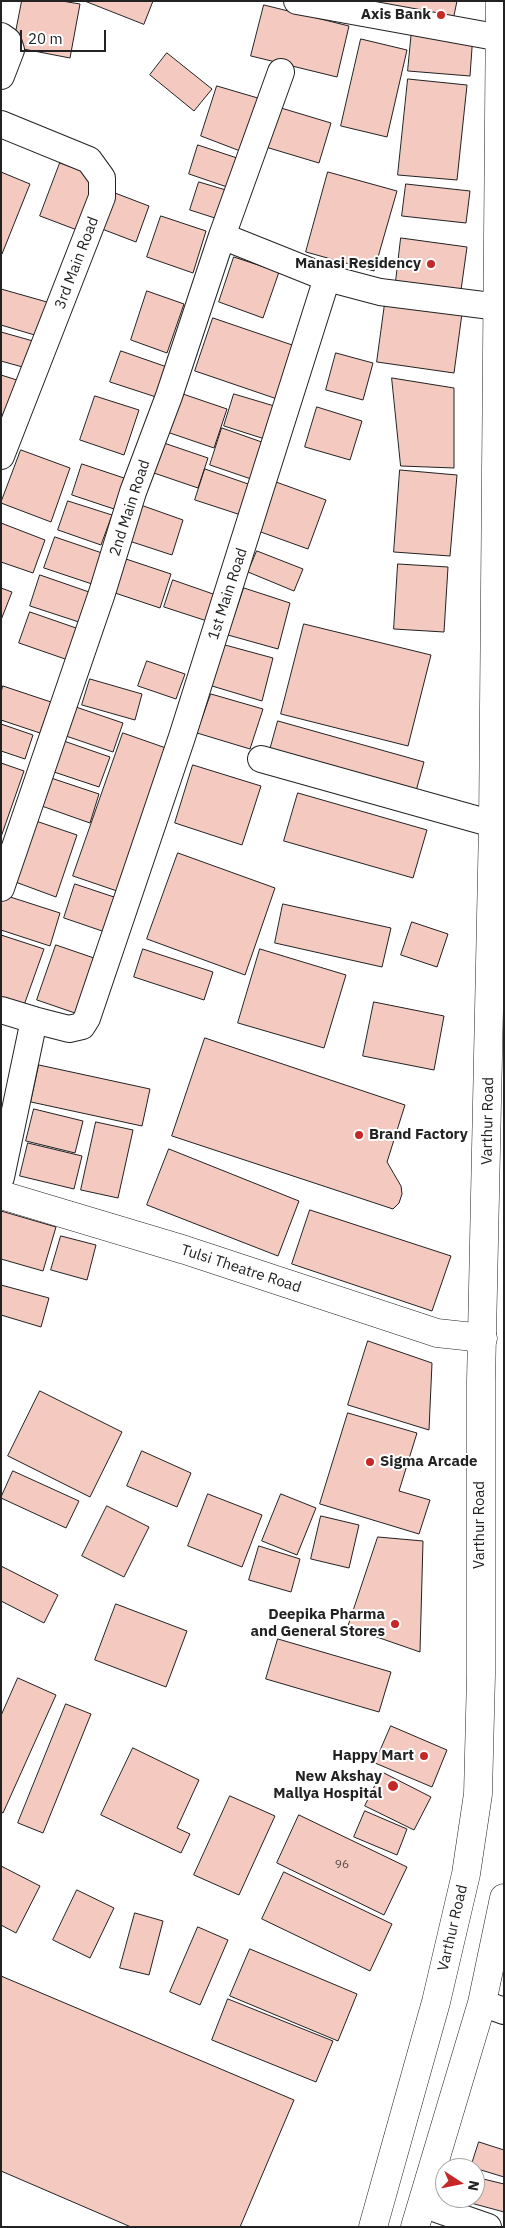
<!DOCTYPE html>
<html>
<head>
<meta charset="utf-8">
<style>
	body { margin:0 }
	#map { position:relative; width:505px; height:2228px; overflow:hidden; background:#fff; font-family:"IBM Plex Sans",sans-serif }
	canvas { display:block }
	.frame { position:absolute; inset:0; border:2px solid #222; pointer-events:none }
	.north { position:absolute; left:435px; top:2158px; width:50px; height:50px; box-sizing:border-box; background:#fff; border:1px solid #a7a7a7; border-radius:50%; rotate:101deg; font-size:14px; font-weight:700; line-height:20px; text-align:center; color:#222 }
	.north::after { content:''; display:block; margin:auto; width:18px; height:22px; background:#c62828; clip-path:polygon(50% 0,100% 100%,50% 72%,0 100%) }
	.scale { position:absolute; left:20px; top:30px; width:86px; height:22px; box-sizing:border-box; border:2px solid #222; border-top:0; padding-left:6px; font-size:15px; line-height:18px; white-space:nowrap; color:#222; -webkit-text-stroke:4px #fff; paint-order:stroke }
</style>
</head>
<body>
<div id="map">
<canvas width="505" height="2228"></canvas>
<div class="frame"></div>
<div class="north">N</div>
<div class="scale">20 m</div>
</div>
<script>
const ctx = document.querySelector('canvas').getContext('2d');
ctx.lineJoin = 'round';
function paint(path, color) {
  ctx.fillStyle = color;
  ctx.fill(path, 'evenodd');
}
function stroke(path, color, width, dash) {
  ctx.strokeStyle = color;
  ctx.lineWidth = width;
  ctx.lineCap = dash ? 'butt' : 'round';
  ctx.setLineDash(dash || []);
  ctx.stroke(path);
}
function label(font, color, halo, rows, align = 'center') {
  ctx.font = font + ' "IBM Plex Sans",sans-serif';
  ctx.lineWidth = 4;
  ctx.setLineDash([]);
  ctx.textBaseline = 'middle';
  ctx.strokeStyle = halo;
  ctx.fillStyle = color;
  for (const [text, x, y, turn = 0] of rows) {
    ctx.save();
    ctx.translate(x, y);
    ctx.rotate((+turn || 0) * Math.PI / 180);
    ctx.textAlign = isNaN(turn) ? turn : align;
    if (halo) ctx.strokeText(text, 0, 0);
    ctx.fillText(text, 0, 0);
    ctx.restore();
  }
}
const building = new Path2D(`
	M22,1H62L80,4L70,58L13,47Z
	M85,1H153L144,24Z
	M374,1H457L452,25L373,9Z
	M264,5L349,26L337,77L251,56Z
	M412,29L473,34L470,76L408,71Z
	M361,39L407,50L387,137L341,126Z
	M167,53L212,89L194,111L150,75Z
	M408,79L467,85L457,180L398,175Z
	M217,86L268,101L248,154L201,136Z
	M271,105L331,123L319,163L259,145Z
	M198,145L243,160L233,189L189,174Z
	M60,163L96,176L77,230L40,216Z
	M1,172L30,184L2,254H1Z
	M328,172L397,191L374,271L306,252Z
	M199,182L226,190L218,219L190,210Z
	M406,184L470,191L466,223L402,216Z
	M115,193L149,206L136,242L102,229Z
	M161,216L206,231L193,273L147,257Z
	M401,238L467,247L461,290L396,281Z
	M234,257L279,272L263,318L219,302Z
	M1,289L47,302L38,336L1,325Z
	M147,291L184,304L167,353L131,340Z
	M386,296L463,306L454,373L377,362Z
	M213,318L301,348L283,401L195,371Z
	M1,332L33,341L26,368L1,361Z
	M121,351L167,367L156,397L110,382Z
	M336,353L373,363L363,400L326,390Z
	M1,375L17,380L1,429Z
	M392,378L454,388V468L401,466Z
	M177,392L227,409L214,448L164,431Z
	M234,394L281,408L271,441L224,426Z
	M95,396L139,410L124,455L80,440Z
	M317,407L362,421L350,460L305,447Z
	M222,428L273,446L260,482L210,465Z
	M158,441L208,458L198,488L148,471Z
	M21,450L70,468L51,522L1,503Z
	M82,464L130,480L120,511L72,495Z
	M205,469L251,485L241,515L195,500Z
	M400,470L457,475L450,556L394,552Z
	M276,482L326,500L308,549L258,531Z
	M68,501L112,515L101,545L58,530Z
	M135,503L183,520L172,555L123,539Z
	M1,523L45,540L33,573L1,562Z
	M55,537L102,553L92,584L44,568Z
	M257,551L303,569L294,591L248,572Z
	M120,557L171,574L160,608L109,591Z
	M398,564L448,567L444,632L394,629Z
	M40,575L92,593L82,623L30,606Z
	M173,580L216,595L207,621L164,607Z
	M1,588L12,592L1,620Z
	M244,588L290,603L278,649L228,635Z
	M30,612L79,629L68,660L19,643Z
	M304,624L431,655L408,746L281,714Z
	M225,645L273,658L262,701L212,686Z
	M147,661L185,674L176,699L138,686Z
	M90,679L142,694L135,720L82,705Z
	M3,686L51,702L40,733L1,720V693Z
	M211,694L263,709L250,749L197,733Z
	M67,704L123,723L113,752L57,733Z
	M278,721L424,762L416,791L270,750Z
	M1,724L33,735L25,759L1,751Z
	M123,733L166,748L117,891L73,876Z
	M58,739L110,757L99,787L48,770Z
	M1,763L24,771L1,837Z
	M193,765L261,786L242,845L175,823Z
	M45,776L99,794L90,823L36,804Z
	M298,793L427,830L413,878L284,841Z
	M30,819L77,835L56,897L10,880Z
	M178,853L275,888L245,975L147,939Z
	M75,884L120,899L108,933L64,918Z
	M4,895L60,913L50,946L1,930V904Z
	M283,904L391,928L382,967L275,943Z
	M412,922L448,934L437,967L401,955Z
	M1,935L44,949L23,1008L1,1001Z
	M56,945L94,958L75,1013L37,1000Z
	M143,949L213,972L204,1000L134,977Z
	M260,949L346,975L324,1048L238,1023Z
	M374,1002L444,1016L434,1070L363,1056Z
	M205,1038L405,1105L387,1162L401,1186L402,1194L399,1203L393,1209L172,1136Z
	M39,1065L150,1089L142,1126L31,1102Z
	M34,1109L83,1121L75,1153L26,1141Z
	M96,1122L133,1130L118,1198L81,1190Z
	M28,1143L82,1156L74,1189L20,1176Z
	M169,1149L299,1201L278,1256L147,1205Z
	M310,1210L451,1256L432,1311L292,1264Z
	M1,1211L56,1227L43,1271L1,1259Z
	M61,1236L96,1245L87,1280L51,1270Z
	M1,1285L49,1298L41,1327L1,1315Z
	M368,1341L432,1363L429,1430L348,1405Z
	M40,1391L122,1432L90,1497L8,1456Z
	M348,1413L417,1433L399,1491L430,1500L419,1534L320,1504Z
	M142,1451L191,1473L177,1507L127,1486Z
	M13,1471L79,1501L66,1528L1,1498Z
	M208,1494L262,1515L242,1567L188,1546Z
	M281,1494L316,1508L297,1555L262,1541Z
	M107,1506L149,1527L124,1577L82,1556Z
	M321,1516L359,1525L349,1568L311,1559Z
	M378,1537L423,1541L420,1652L348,1627Z
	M259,1546L300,1559L291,1592L249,1580Z
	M1,1566L58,1595L44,1623L1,1601Z
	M116,1604L187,1631L166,1687L95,1660Z
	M278,1639L391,1672L379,1712L266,1679Z
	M18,1678L56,1695L3,1813L1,1812V1716Z
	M66,1704L91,1714L43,1833L18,1823Z
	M391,1726L447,1750L432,1787L375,1763Z
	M133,1748L199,1780L177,1828L190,1834L181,1853L101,1815Z
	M382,1772L431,1797L414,1830L365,1806Z
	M230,1796L275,1816L239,1895L194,1875Z
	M365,1811L407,1829L397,1855L354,1837Z
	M299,1815L407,1867L384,1915L277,1863Z
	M1,1866L40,1886L16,1933L1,1925Z
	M284,1872L392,1924L370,1971L262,1919Z
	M77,1890L114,1908L90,1958L53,1940Z
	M135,1913L163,1921L149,1975L120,1968Z
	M198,1927L228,1940L200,2005L170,1992Z
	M250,1949L357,1994L338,2041L230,1996Z
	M1,1976L294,2100L240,2227H131L1,2171Z
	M228,1999L333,2041L316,2082L212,2040Z
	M479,2142L504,2150V2177L471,2167Z
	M475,2177L504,2184V2212L456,2199L475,2198Z`);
paint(building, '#f3c9c0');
stroke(building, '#222', 1);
const minor = new Path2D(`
	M297,1L501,38
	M1,36L8,41L11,50L1,76
	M1,124L89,160L102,178V197L1,456
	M222,236L281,72
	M261,759L493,824
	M1,888L102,593L133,492L169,396L222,236L327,278
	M1,1010L34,1020L1,1177
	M34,1020L69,1029L82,1026L87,1018L182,737L327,278L380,292L499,307
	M482,2003L504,2011
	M422,2204L488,2227`);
const tertiary = new Path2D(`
	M1,1195L185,1250L437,1333L483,1338`);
const primary = new Path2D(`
	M373,2227L436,2002L466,1874L478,1794L481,1675V1381L493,824L500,1
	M415,2227L482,2003L504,1898`);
stroke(minor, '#222', 28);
stroke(tertiary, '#222', 29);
stroke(primary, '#222', 29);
stroke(minor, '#fff', 26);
stroke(tertiary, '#fff', 28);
stroke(primary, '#fff', 28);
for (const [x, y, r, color] of [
	[441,15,5,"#c62828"],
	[431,264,5,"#c62828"],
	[359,1135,5,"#c62828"],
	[370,1462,5,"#c62828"],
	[395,1624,5,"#c62828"],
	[424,1756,5,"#c62828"],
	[393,1786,6,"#c62828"]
]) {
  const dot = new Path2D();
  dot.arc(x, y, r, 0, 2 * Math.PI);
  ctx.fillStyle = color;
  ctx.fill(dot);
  stroke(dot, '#fff', 2);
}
label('12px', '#564c4a', null, [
	["96",342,1865]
]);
label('bold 15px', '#222', '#fff', [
	["Axis Bank",431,15],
	["Manasi Residency",421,264],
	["Brand Factory",369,1135,"left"],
	["Sigma Arcade",380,1462,"left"],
	["Deepika Pharma",385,1615],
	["and General Stores",385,1632],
	["Happy Mart",414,1756],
	["New Akshay",382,1777],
	["Mallya Hospital",382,1794]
], 'right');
label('15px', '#222', '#fff', [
	["3rd Main Road",77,263,-69],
	["2nd Main Road",130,508,-72],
	["1st Main Road",228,594,-72],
	["Varthur Road",488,1121,-89],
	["Tulsi Theatre Road",241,1269,18],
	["Varthur Road",480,1525,-90],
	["Varthur Road",453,1928,-77]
]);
</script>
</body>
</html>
